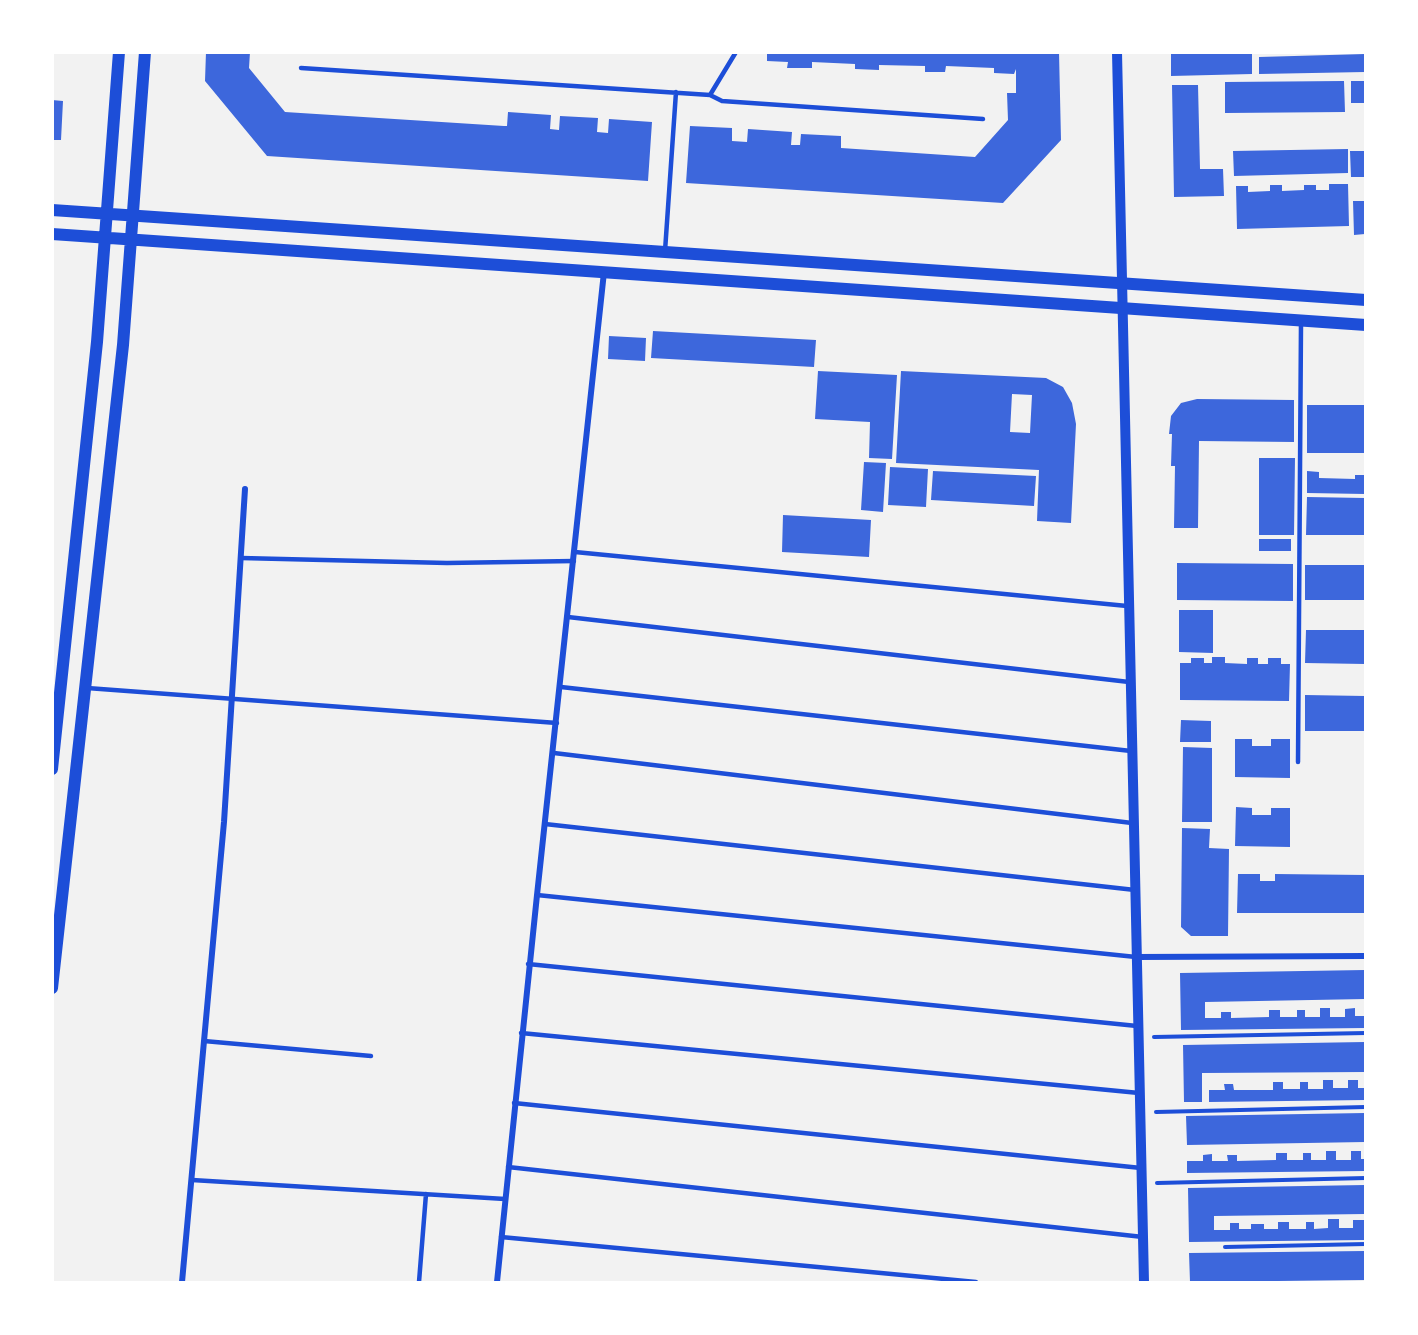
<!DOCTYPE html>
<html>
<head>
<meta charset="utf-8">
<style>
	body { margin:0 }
	#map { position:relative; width:1418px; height:1335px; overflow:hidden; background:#f2f2f2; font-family:"Fira Sans",sans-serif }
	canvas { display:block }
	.frame { position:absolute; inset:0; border:54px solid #fff; pointer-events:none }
</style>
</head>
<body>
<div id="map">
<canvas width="1418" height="1335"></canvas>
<div class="frame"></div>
</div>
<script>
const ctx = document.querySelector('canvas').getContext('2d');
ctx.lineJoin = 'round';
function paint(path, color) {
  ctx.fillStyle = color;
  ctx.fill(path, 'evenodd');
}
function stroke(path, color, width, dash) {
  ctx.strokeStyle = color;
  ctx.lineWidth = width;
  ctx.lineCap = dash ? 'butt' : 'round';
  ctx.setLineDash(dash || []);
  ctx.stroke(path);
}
paint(new Path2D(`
	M206,52H250L249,68L285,112L504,126H507L508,112L551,115L550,129L559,130L560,116L598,118L597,132L608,133L609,119L652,122L648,181L267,156L205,81Z
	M767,52H1059L1061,140L1003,203L686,183L690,126L732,128V141L747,142L748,129L792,132L791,145H800L801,134L841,136V148L975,157L1008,120L1007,93H1016V69L1014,74L994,73V68L946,66L945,72H925V66L879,65V70L855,69V64L812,62V68H787L788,62L767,61Z
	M1171,52H1252V74L1171,76Z
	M1365,54V72L1259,74V57Z
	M1344,81L1345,112L1225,113V82Z
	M1351,81H1365V103H1351Z
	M1172,85H1198L1200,169H1223L1224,196L1174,197Z
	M52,100L63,101L61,140H52Z
	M1348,149V173L1234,176L1233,151Z
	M1350,151H1365V177H1351Z
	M1329,184H1348L1349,226L1237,229L1236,186H1248V192L1270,191V185H1282V191L1304,190V185H1316V190H1329Z
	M1353,201H1365V234L1354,235Z
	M653,331L816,340L814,367L651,358Z
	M609,336L646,338L645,361L608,359Z
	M818,371L897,375L892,459L869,458L870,422L815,419Z
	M901,371L1046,378L1063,387L1072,403L1076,424L1071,523L1037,521L1039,470L896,463ZM1012,394L1032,395L1030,433L1010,432Z
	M1197,399L1294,400V442L1199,441L1198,528H1174L1175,466H1171L1172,434H1169L1171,416L1181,403Z
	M1307,405H1365V453H1307Z
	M1259,458H1295L1294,535H1259Z
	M864,462L886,463L883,512L861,510Z
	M890,467L928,469L926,507L888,505Z
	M933,471L1036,476L1034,506L931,500Z
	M1307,471L1319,472V478L1355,479V475H1365V494L1307,493Z
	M1307,497L1365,498V535H1306Z
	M783,515L871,520L869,557L782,552Z
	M1259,539H1291V551H1259Z
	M1177,563L1293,564V601L1177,600Z
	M1305,565H1365V600H1305Z
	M1179,610H1213V653L1179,652Z
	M1306,630H1365V664L1305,663Z
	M1212,657H1225V663L1247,664V658H1258V664H1268V658H1281V664H1290L1289,701L1180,700V663H1191V658H1204V663H1212Z
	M1305,695L1365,696V731H1305Z
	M1181,720L1211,721V742H1180Z
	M1235,739H1252V746H1271V739H1290V778L1235,777Z
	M1183,747L1212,748V822H1182Z
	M1236,807L1252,808V815H1271V808H1290V847L1235,846Z
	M1182,828L1210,829L1209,848L1229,849L1228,936H1191L1181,927Z
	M1238,874H1260V881H1275V874L1365,875V913H1237Z
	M1365,970V999L1205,1002V1018H1221V1012H1231V1018L1269,1017V1010H1280V1017H1297V1010H1305V1017H1320V1008H1330V1017H1345V1009L1355,1008V1016H1365V1028L1181,1030L1180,973Z
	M1365,1042V1072L1202,1073V1102H1184L1183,1045Z
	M1323,1080H1333V1088H1348V1080H1358V1088H1365V1100L1209,1102V1090H1225L1224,1084H1233L1234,1090H1273V1082H1283V1089H1300V1082H1308V1089H1323Z
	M1365,1113V1142L1187,1145L1186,1116Z
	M1326,1151H1336V1160H1351V1151H1361V1159H1365V1171L1187,1173V1161H1203V1155L1212,1154V1161H1228L1227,1155H1237V1161L1276,1160V1153H1287V1160H1303V1153H1311V1160H1326Z
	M1365,1185V1214L1214,1216V1230H1230V1223H1239V1229H1251V1224H1264V1229H1278V1222H1289V1229H1306V1222H1314V1229L1328,1228V1219H1339V1228H1353V1220H1364L1365,1240L1189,1242L1188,1188Z
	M1365,1251V1280L1190,1282L1189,1253Z`), '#3d67dc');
stroke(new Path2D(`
	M1154,1037L1366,1033
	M1156,1112L1366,1107
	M1157,1183L1366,1178
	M1225,1247L1366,1244`), '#1d4ed8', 4);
stroke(new Path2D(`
	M301,68L710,95L722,101L983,119
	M710,95L736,52
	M665,251L676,92
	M575,552L1127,606
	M241,558L447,563L574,561
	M568,617L1129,682
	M561,687L1131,751
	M87,688L557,723
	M554,753L1132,823
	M1298,762L1301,323
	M545,824L1135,890
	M537,895L1136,957
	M528,964L1137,1026
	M521,1033L1139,1093
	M204,1041L371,1056
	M514,1103L1141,1168
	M508,1167L1143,1237
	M192,1180L505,1199
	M501,1237L976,1282
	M419,1282L426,1194`), '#1d4ed8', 4.5);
stroke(new Path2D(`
	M1136,957L1366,956
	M182,1282L224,822L245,489
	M497,1282C530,945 569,609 604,272`), '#1d4ed8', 6);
stroke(new Path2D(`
	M1117,52L1144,1282`), '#1d4ed8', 10);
stroke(new Path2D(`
	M52,210L1366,300
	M52,234L1366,325
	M52,769L97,342L119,52
	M52,988L123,345L145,52`), '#1d4ed8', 12);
</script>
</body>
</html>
